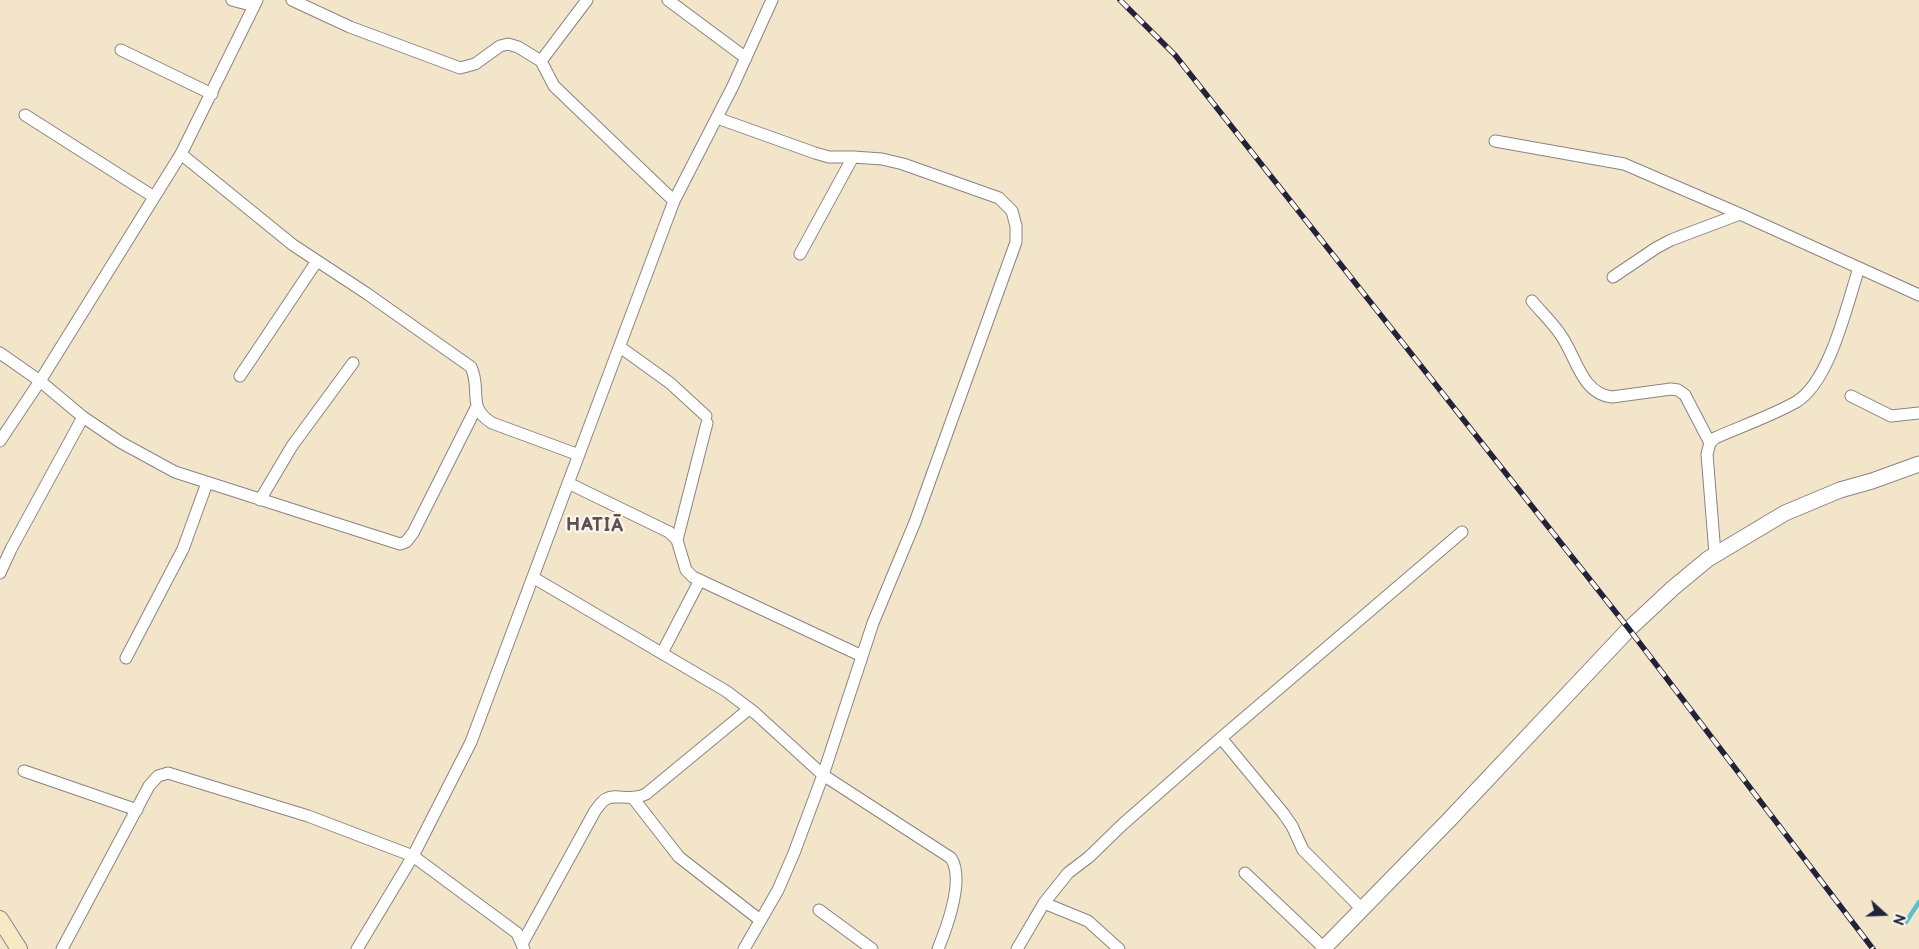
<!DOCTYPE html>
<html>
<head>
<meta charset="utf-8">
<style>
	body { margin:0 }
	#map { position:relative; width:1919px; height:949px; overflow:hidden; background:#f2e5c9; font-family:"Balsamiq Sans",sans-serif }
	canvas { display:block }
	.north { position:absolute; left:1859px; top:889px; width:50px; height:50px; -webkit-text-stroke:4px #fbf7ec; paint-order:stroke; rotate:110deg; font-size:14px; font-weight:700; line-height:20px; text-align:center; color:#22223b }
	.north::after { content:''; display:block; margin:auto; width:18px; height:22px; background:#22223b; clip-path:polygon(50% 0,100% 100%,50% 72%,0 100%) }
</style>
</head>
<body>
<div id="map">
<canvas width="1919" height="949"></canvas>
<div class="north">N</div>
</div>
<script>
const ctx = document.querySelector('canvas').getContext('2d');
ctx.lineJoin = 'round';
function stroke(path, color, width, dash) {
  ctx.strokeStyle = color;
  ctx.lineWidth = width;
  ctx.lineCap = dash ? 'butt' : 'round';
  ctx.setLineDash(dash || []);
  ctx.stroke(path);
}
function label(font, color, halo, rows, align = 'center') {
  ctx.font = font + ' "Balsamiq Sans",sans-serif';
  ctx.lineWidth = 4.5;
  ctx.setLineDash([]);
  ctx.textBaseline = 'middle';
  ctx.strokeStyle = halo;
  ctx.fillStyle = color;
  for (const [text, x, y, turn = 0] of rows) {
    ctx.save();
    ctx.translate(x, y);
    ctx.rotate((+turn || 0) * Math.PI / 180);
    ctx.textAlign = isNaN(turn) ? turn : align;
    if (halo) ctx.strokeText(text, 0, 0);
    ctx.fillText(text, 0, 0);
    ctx.restore();
  }
}
stroke(new Path2D(`
	M1906,922L1919,902`), '#56c1d1', 4.5);
const minor = new Path2D(`
	M232,0L254,6
	M292,0L350,27L460,68L475,64L500,46L508,44L518,47L541,61L554,86L674,201
	M668,0L746,58
	M121,50L212,94
	M541,61L587,0
	M25,115L154,197
	M717,118L815,153L829,157H853L882,159L903,164L999,198L1012,211L1016,226V242L915,522L873,623L823,775L794,853L778,890L744,949
	M1495,141L1624,164L1740,214L1919,295
	M181,154L293,245L366,293L471,367C482,391 466,407 492,423L579,455
	M800,254L853,157
	M1613,277L1656,248L1671,240L1740,214
	M1532,301C1541,312 1552,322 1560,334C1576,355 1581,394 1612,397L1671,389L1678,390L1685,395L1710,443
	M620,347L670,383L706,416
	M0,353L40,381L0,441
	M240,376L317,261
	M1851,396L1891,416L1919,413
	M83,417L120,442L175,472L400,544L406,542L413,533L476,408
	M568,483L669,532L677,540L686,570L693,577L862,656
	M260,500L292,446L353,363
	M677,540L707,423
	M1715,554L1707,454L1710,443L1715,438C1742,426 1771,416 1796,402C1830,382 1847,304 1859,268
	M0,573L11,549L83,417L40,381L181,154L257,0
	M534,578L726,691L755,713L823,775L951,858C965,880 947,927 938,949
	M662,653L700,580
	M126,658L183,549L207,483
	M1221,738L1283,813L1292,826L1303,850L1362,909
	M24,771L137,810
	M633,798L679,857L760,920
	M1245,873L1324,948
	M1044,903L1088,921L1119,949
	M819,910L872,949
	M523,942L595,811C598,807 602,801 606,799C616,793 631,802 646,794L749,709
	M62,949L149,786L158,776L168,773L308,816L413,856L517,933L524,949
	M357,949L413,856L471,742L674,201L733,86L772,0
	M1017,949L1044,903L1068,873L1089,857L1123,824L1221,738L1462,532`);
const tertiary = new Path2D(`
	M1323,949L1449,820L1629,629L1673,588L1708,559L1785,513L1840,490L1872,481L1919,464`);
const secondary = new Path2D(`
	M0,919L19,949`);
stroke(minor, '#8a8482', 13);
stroke(tertiary, '#8a8482', 17);
stroke(secondary, '#8a8482', 18);
stroke(minor, '#fff', 11);
stroke(tertiary, '#fff', 15);
stroke(secondary, '#f6e9c3', 16);
const rail = new Path2D(`
	M1120,0L1175,55L1629,629L1873,949`);
stroke(rail, '#22223b', 5.5);
stroke(rail, '#fbf7ec', 4, [11]);
ctx.letterSpacing = '1px';
label('bold 19px', '#614e56', '#fbf7ec', [
	["HATIĀ",595,526]
]);
ctx.letterSpacing = '0px';
</script>
</body>
</html>
